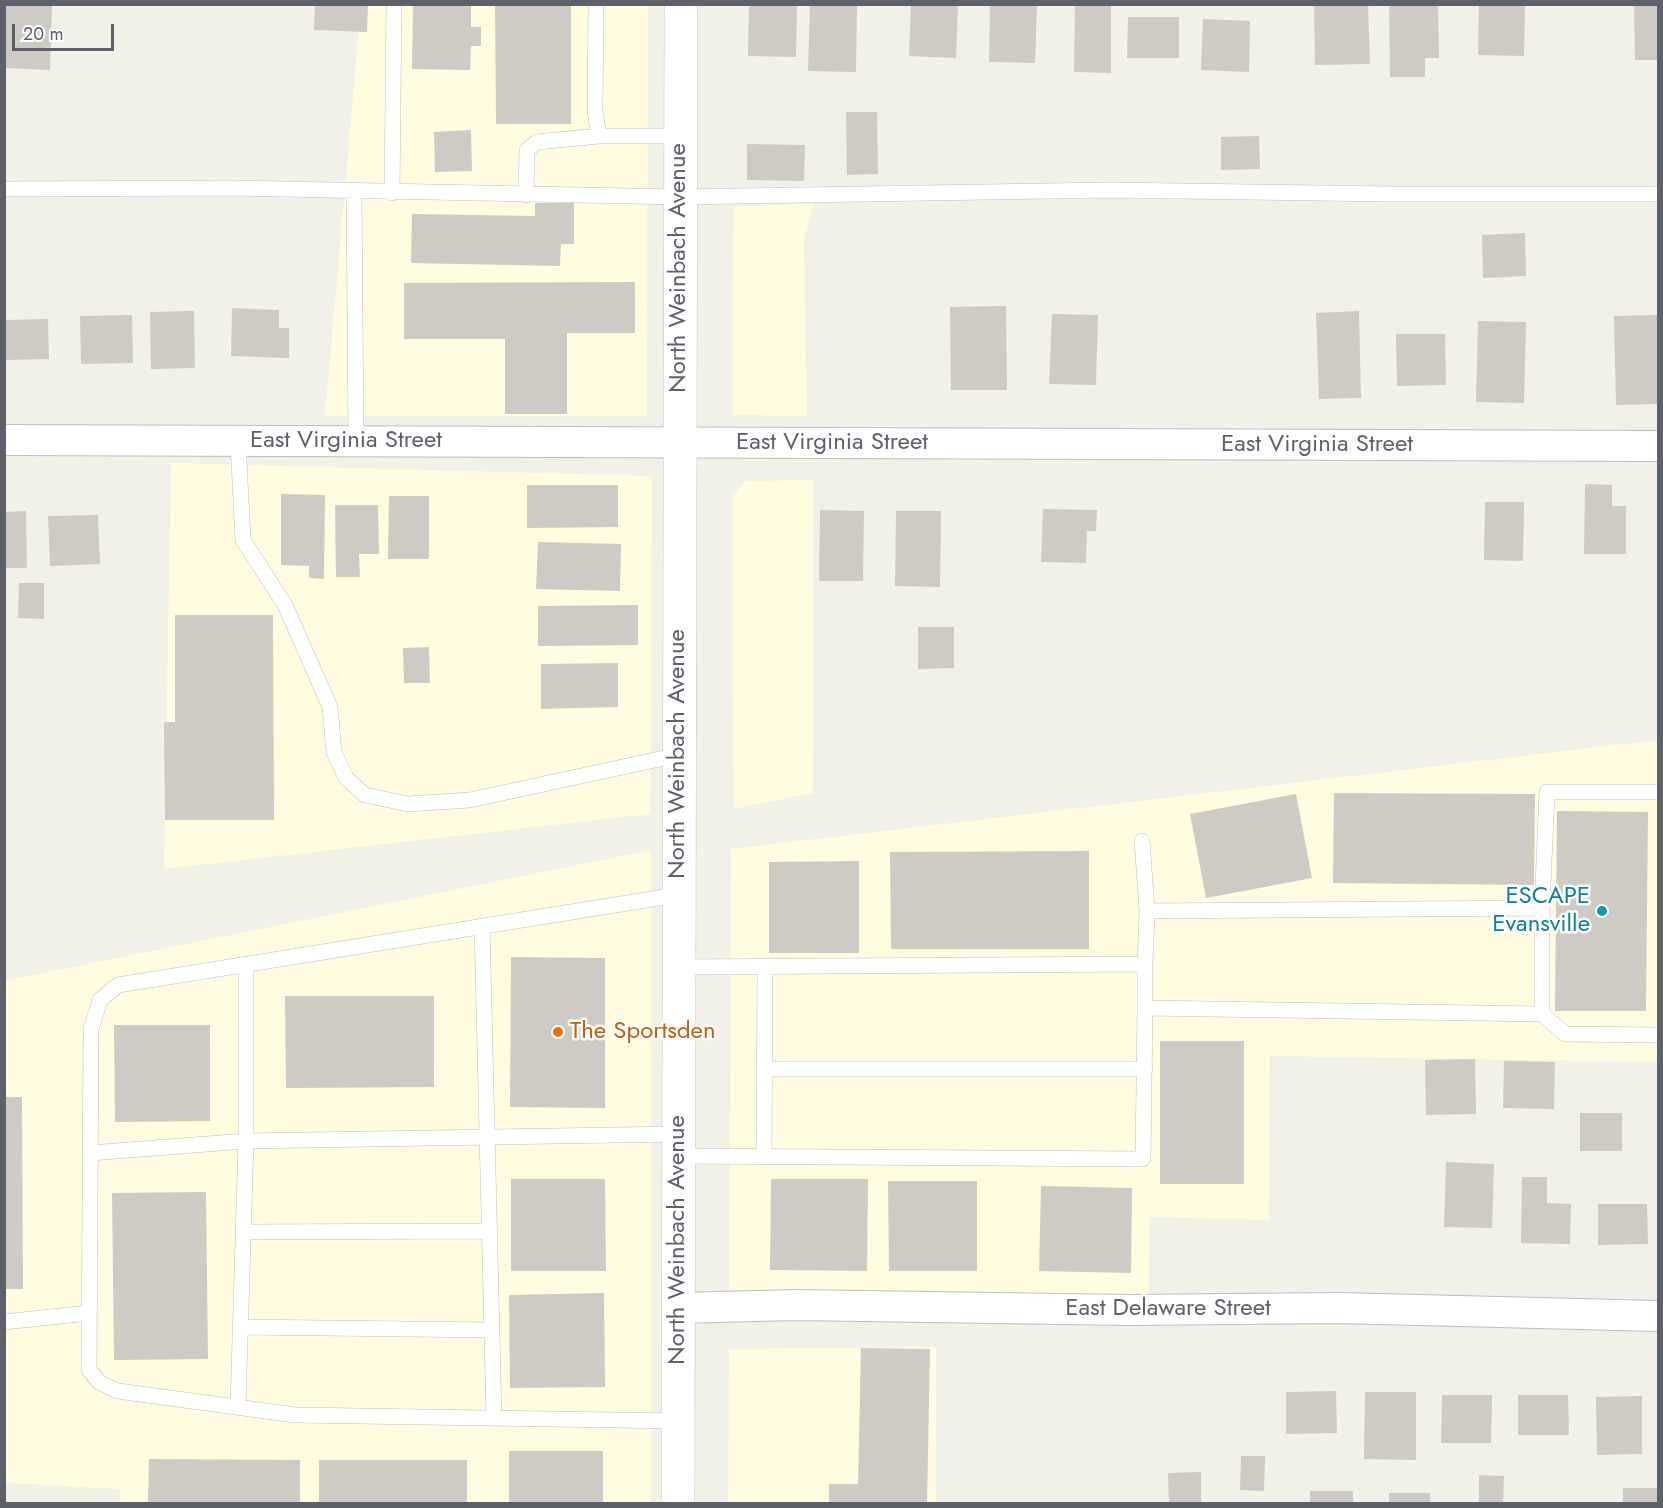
<!DOCTYPE html>
<html>
<head>
<meta charset="utf-8">
<style>
	body { margin:0 }
	#map { position:relative; width:1663px; height:1508px; overflow:hidden; background:#f2f1e7; font-family:Jost,sans-serif }
	canvas { display:block }
	.frame { position:absolute; inset:0; border:6px solid #5e6169; pointer-events:none }
	.scale { position:absolute; left:12px; top:24px; width:102px; height:27px; box-sizing:border-box; border:3px solid #5e6169; border-top:0; padding-left:8px; font-size:18px; line-height:21px; white-space:nowrap; color:#5e6169; -webkit-text-stroke:4px #fff; paint-order:stroke }
</style>
</head>
<body>
<div id="map">
<canvas width="1663" height="1508"></canvas>
<div class="frame"></div>
<div class="scale">20 m</div>
</div>
<script>
const ctx = document.querySelector('canvas').getContext('2d');
ctx.lineJoin = 'round';
function paint(path, color) {
  ctx.fillStyle = color;
  ctx.fill(path, 'evenodd');
}
function stroke(path, color, width, dash) {
  ctx.strokeStyle = color;
  ctx.lineWidth = width;
  ctx.lineCap = dash ? 'butt' : 'round';
  ctx.setLineDash(dash || []);
  ctx.stroke(path);
}
function label(font, color, halo, rows, align = 'center') {
  ctx.font = font + ' Jost,sans-serif';
  ctx.lineWidth = 5;
  ctx.setLineDash([]);
  ctx.textBaseline = 'middle';
  ctx.strokeStyle = halo;
  ctx.fillStyle = color;
  for (const [text, x, y, turn = 0] of rows) {
    ctx.save();
    ctx.translate(x, y);
    ctx.rotate((+turn || 0) * Math.PI / 180);
    ctx.textAlign = isNaN(turn) ? turn : align;
    if (halo) ctx.strokeText(text, 0, 0);
    ctx.fillText(text, 0, 0);
    ctx.restore();
  }
}
paint(new Path2D(`
	M361,5H648L647,416H325Z
	M814,203L804,238L807,416L733,415L734,207Z
	M171,463L652,476L650,814L164,869Z
	M814,480L813,793L734,809L733,496L746,481Z
	M1658,740V1062L1270,1056L1269,1220L1150,1217L1148,1310L729,1306L731,849Z
	M651,850V1503L120,1504V1489L5,1483L4,981Z
	M936,1347V1503L728,1504L729,1349Z`), '#fffcdf');
paint(new Path2D(`
	M4,4H52L50,70L4,68Z
	M315,4H368L367,32L314,30Z
	M413,4H471V27H481V46H471L470,70L412,69Z
	M495,4H571V124H496Z
	M749,4H797L796,57L748,56Z
	M810,4H857L856,72L808,71Z
	M911,4H958L956,58L909,56Z
	M990,4H1037L1035,63L989,62Z
	M1075,4H1111V73L1074,72Z
	M1314,4H1368L1370,64L1315,65Z
	M1389,4H1438L1439,58H1425V77H1390Z
	M1479,4H1525L1524,56L1478,55Z
	M1634,4H1658V60H1635Z
	M1128,17H1179V58H1127Z
	M1203,19L1250,21L1249,72L1201,70Z
	M846,112H877L878,174L847,175Z
	M471,130L472,171L435,172L434,132Z
	M1259,136L1260,169L1221,170V137Z
	M747,144L805,145L804,181L747,180Z
	M535,203H574V244H561L560,266L411,263L412,214L535,216Z
	M1525,233L1526,276L1483,278L1482,235Z
	M635,282V333H567V414H505V339H404V283Z
	M1006,306L1007,390H951L950,307Z
	M232,308L279,310V328H289V358L231,356Z
	M194,311L195,368L151,369L150,312Z
	M1359,311L1361,398L1319,399L1316,313Z
	M1052,314L1098,315L1096,385L1049,384Z
	M132,315L133,363L81,364L80,316Z
	M1658,315V404L1616,405L1614,316Z
	M48,319L49,359L5,360V320Z
	M1478,321L1526,322L1524,403L1476,402Z
	M1396,334H1445L1446,385L1397,386Z
	M1585,484L1612,485V506H1626V554H1584Z
	M527,485H618V527L527,528Z
	M281,494L325,495L324,579L309,578V566L281,565Z
	M389,496H429V559H388Z
	M1485,502H1524L1523,561L1484,560Z
	M335,505H378L379,554H359L360,577H336Z
	M1043,509L1097,510L1096,531H1087L1086,563L1041,562Z
	M820,510L864,511L863,581H819Z
	M26,511L27,568H4V512Z
	M896,511H941L940,587L895,586Z
	M98,515L100,564L50,566L48,516Z
	M538,542L621,544L620,591L536,589Z
	M19,583H44V619L18,618Z
	M638,605V645L538,646V606Z
	M175,615H273L274,820H165L164,722H175Z
	M918,627H954V668L918,669Z
	M429,647L430,683H404L403,648Z
	M618,663V707L541,709V664Z
	M1334,793L1535,794L1534,885L1333,883Z
	M1296,794L1312,878L1206,898L1190,814Z
	M1557,811L1648,812L1646,1011H1555Z
	M1089,851V949H891L890,852Z
	M859,861V953H769V862Z
	M511,957L605,958V1108L510,1107Z
	M285,996H434V1087L286,1088Z
	M114,1025H210V1121L115,1122Z
	M1160,1041H1244V1184H1160Z
	M1475,1059L1476,1114L1426,1115L1425,1060Z
	M1504,1061L1555,1062L1554,1109L1503,1108Z
	M4,1097H22L23,1289H4Z
	M1580,1113H1622V1151H1580Z
	M1446,1162L1494,1164L1492,1228L1444,1227Z
	M1522,1177H1547V1203L1571,1204L1570,1244L1521,1243Z
	M511,1179H605L606,1271H511Z
	M771,1179H868L867,1271L770,1270Z
	M888,1181H977V1271H889Z
	M1041,1186L1132,1188L1131,1273L1039,1271Z
	M206,1192L208,1359L114,1360L112,1193Z
	M1598,1204H1647L1648,1244L1598,1245Z
	M604,1293L605,1387L510,1388L509,1295Z
	M861,1348L930,1349L927,1504H829V1484H858Z
	M1336,1391L1337,1433L1286,1434V1392Z
	M1365,1392H1416V1460L1364,1459Z
	M1442,1395H1492L1491,1443H1441Z
	M1518,1395H1568L1569,1435H1518Z
	M1642,1396V1454L1597,1455L1596,1397Z
	M509,1451H603V1504H509Z
	M1241,1456H1265L1264,1491L1240,1490Z
	M149,1459L300,1460V1504H148Z
	M319,1460H467V1504H319Z
	M1201,1472V1504H1169L1168,1473Z
	M1479,1475L1504,1476L1503,1504H1479Z
	M1623,1488H1658V1504H1623Z
	M1310,1491H1353V1504H1310Z
	M1389,1493H1430V1504H1389Z`), '#cdcbc4');
const lane = new Path2D(`
	M596,4L595,111L599,136H680
	M4,189L232,188L680,197L1109,190L1390,194H1658
	M354,191L356,441
	M392,193L394,4
	M526,195L527,150L537,142L599,136
	M238,441L243,540L285,605L330,707L334,752L346,778L365,795L408,804L470,800L678,755
	M677,895L118,985L100,1000L91,1029L89,1370L100,1383L118,1391L295,1415L678,1421
	M1542,908L1547,792H1658
	M1147,911L1542,908V1014
	M482,926L494,1418
	M1145,964V1008L1542,1014L1565,1034L1658,1035
	M678,967L1145,964L1147,911L1142,841
	M765,1069H1145
	M90,1153L246,1141L678,1134
	M678,1156L1143,1159L1145,1008
	M764,1156L765,967
	M243,1232L489,1231
	M4,1322L89,1313
	M240,1327L492,1330
	M238,1407L246,1141V965`);
const street = new Path2D(`
	M4,440L1658,446
	M678,1308L796,1305L1129,1310L1338,1308L1658,1316`);
const secondary = new Path2D(`
	M678,1504L681,4`);
stroke(lane, '#bbbec3', 16);
stroke(street, '#bbbec3', 32);
stroke(secondary, '#bfc1c9', 34);
stroke(lane, '#fff', 15);
stroke(street, '#fff', 30);
stroke(secondary, '#fff', 33);
for (const [x, y, r, color] of [
	[1602,911,6,"#0f9aa8"],
	[558,1032,6,"#e8710a"]
]) {
  const dot = new Path2D();
  dot.arc(x, y, r, 0, 2 * Math.PI);
  ctx.fillStyle = color;
  ctx.fill(dot);
  stroke(dot, '#fff', 2);
}
label('24px', '#5e6169', '#fff', [
	["North Weinbach Avenue",679,268,-90],
	["East Virginia Street",346,441],
	["East Virginia Street",832,443],
	["East Virginia Street",1317,445],
	["North Weinbach Avenue",678,754,-90],
	["North Weinbach Avenue",678,1240,-90],
	["East Delaware Street",1168,1309]
]);
label('24px', '#0d838f', '#fff', [
	["ESCAPE",1590,897],
	["Evansville",1590,925]
], 'right');
label('24px', '#c56008', '#fff', [
	["The Sportsden",570,1032]
], 'left');
</script>
</body>
</html>
